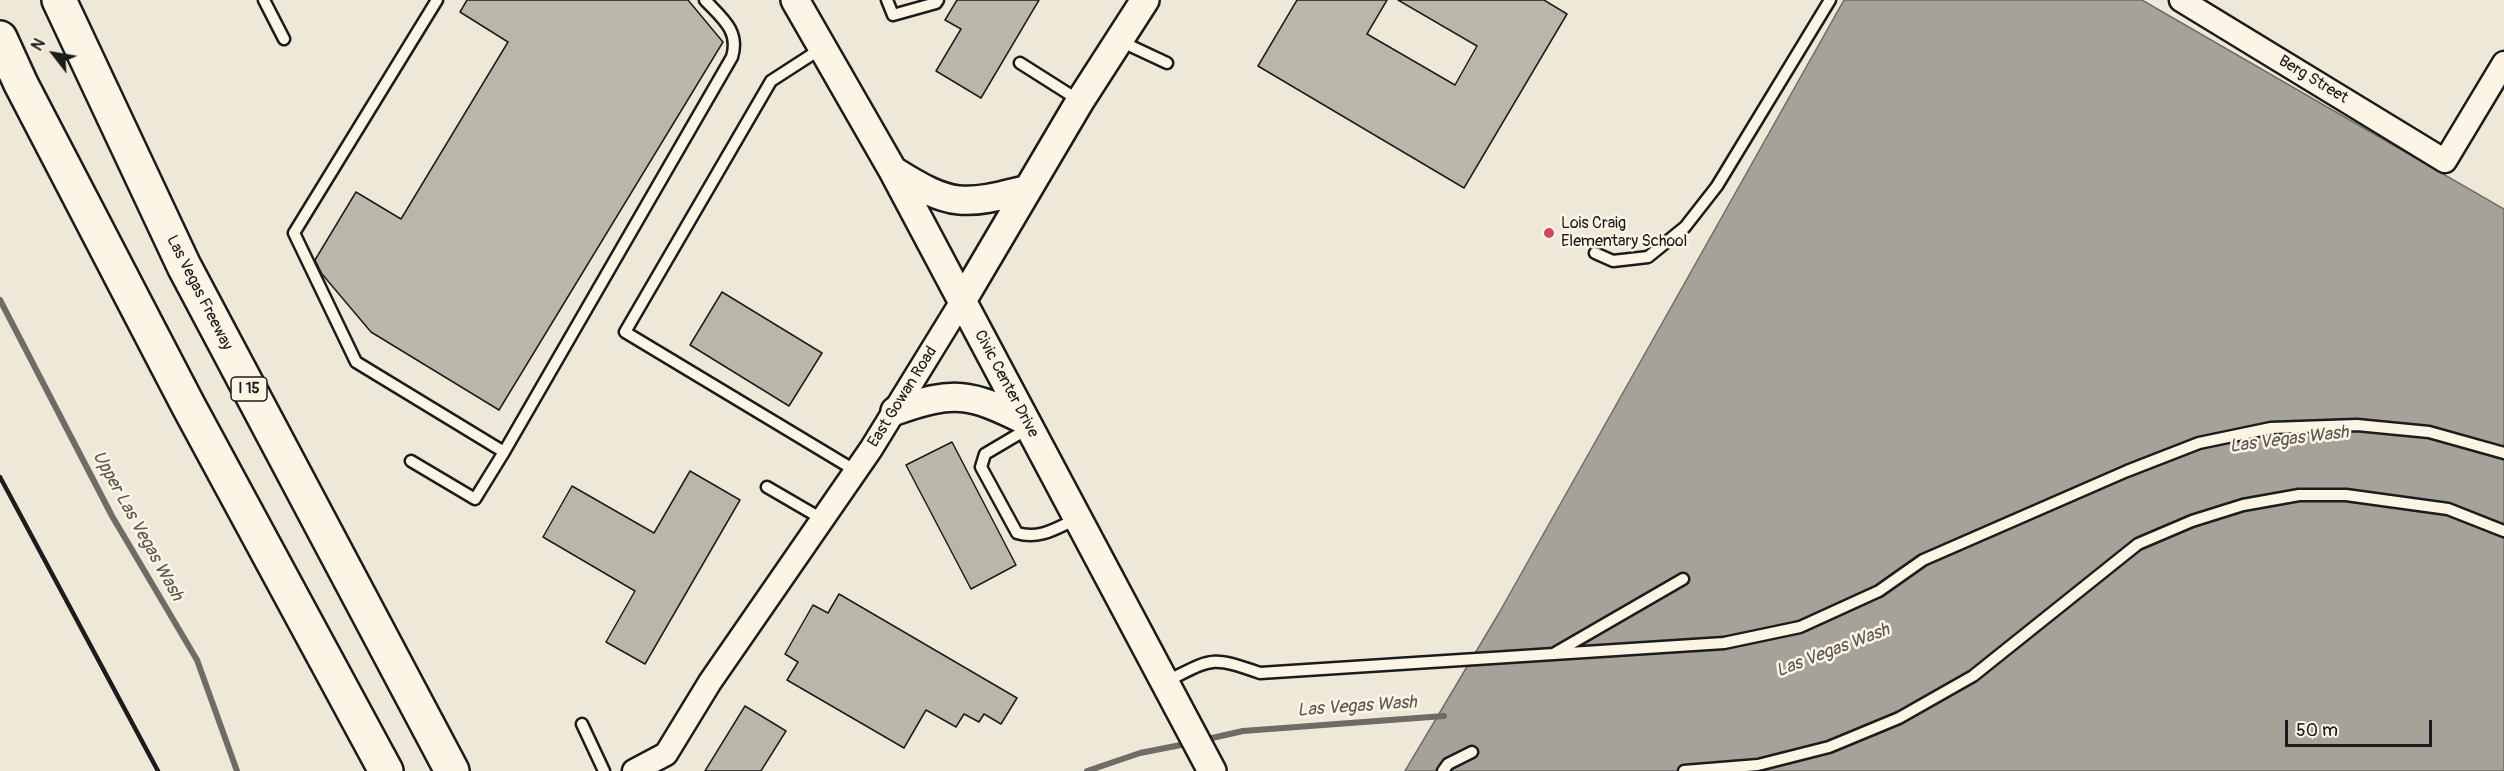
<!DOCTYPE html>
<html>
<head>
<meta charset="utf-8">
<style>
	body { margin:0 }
	#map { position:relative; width:2504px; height:771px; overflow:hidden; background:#eee8d9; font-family:Pangolin,sans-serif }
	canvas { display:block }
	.north { position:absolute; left:24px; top:24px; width:60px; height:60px; -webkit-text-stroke:4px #fcf5e5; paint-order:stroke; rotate:301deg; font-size:16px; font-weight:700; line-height:24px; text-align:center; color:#1c1c1c }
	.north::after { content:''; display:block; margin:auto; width:21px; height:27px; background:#1c1c1c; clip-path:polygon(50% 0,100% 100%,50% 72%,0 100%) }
	.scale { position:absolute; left:2285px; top:720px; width:147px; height:27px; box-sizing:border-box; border:3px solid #1c1c1c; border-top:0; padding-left:8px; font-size:18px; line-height:21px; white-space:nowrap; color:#1c1c1c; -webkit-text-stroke:4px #fcf5e5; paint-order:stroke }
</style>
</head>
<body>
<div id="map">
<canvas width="2504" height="771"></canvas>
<div class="north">N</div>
<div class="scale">50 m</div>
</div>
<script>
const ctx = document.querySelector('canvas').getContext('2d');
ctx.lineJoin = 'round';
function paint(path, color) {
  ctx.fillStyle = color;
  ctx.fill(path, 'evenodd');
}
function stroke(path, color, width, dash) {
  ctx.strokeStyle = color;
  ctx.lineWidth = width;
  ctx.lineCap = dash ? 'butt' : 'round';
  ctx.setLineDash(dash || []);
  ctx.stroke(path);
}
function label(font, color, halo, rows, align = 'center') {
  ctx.font = font + ' Pangolin,sans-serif';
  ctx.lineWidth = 5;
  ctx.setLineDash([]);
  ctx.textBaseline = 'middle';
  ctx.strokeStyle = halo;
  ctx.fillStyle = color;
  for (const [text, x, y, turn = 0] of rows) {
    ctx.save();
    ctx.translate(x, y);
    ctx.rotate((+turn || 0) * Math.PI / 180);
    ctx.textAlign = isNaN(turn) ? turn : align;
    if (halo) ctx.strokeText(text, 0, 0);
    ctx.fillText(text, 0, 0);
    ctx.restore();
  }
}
const water = new Path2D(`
	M1844,0H2142L2504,209V771H1405L1499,613Z`);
paint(water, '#a7a299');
stroke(water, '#6f6c67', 1.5);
stroke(new Path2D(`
	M0,300L112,516L197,660L237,771
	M1203,740L1243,731L1444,716
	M1087,771L1140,753L1191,743`), '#6f6c67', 6);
const building = new Path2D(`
	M467,0H688L723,42L499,410L371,332L322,274L315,260L356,192L401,219L508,42L460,12Z
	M957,0H1039L981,98L936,71L961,29L945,20Z
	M1297,0H1387L1367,34L1455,85L1477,46L1398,0H1544L1567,14L1464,188L1258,66Z
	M722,292L822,353L789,406L690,345Z
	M952,442L1016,565L971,589L906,465Z
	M690,471L740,500L645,664L606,642L635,591L543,537L572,486L654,533Z
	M839,594L1017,698L1001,724L984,714L979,722L964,714L956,727L926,710L904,748L787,680L798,662L785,654L813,605L828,613Z
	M745,706L786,731L761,771H705Z`);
paint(building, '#bab6aa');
stroke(building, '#1c1c1c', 1.5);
const service = new Path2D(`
	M264,0L284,39
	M437,0L294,233L356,362L504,452L732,57C740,31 722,18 705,0
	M887,0L893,15L936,3L938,0
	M1120,41L1167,63
	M822,48L771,81L625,332L856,471
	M1020,63L1080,101
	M1595,253L1613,261L1648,257L1685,227L1717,186L1830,0
	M1029,428L985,454L981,467L1017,533C1039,540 1057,528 1076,519
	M411,461L475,499L504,452
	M767,487L822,519
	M1555,653L1683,579
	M1165,682C1212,659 1209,655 1260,673L1724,643L1800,627L1879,591L1923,560L2127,471L2199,443L2271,428L2357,425L2429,432L2504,453
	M582,724L604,771
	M1443,771L1448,764L1472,752
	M1684,771L1758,765L1829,747L1899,718L1973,676L2138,544L2192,521L2243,505L2299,495H2346L2448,509L2504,531`);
const minor = new Path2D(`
	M2181,0L2445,161L2504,63
	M634,771L666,754L710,682L871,449L962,301`);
const tertiary = new Path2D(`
	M795,0L892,169L1212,771
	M894,171C951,207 963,206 1028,189
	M962,301L1080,101L1145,0
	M895,411C954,390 970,393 1026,421`);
const motorway = new Path2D(`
	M59,0L184,266L452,771
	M0,38L21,84L188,405L386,771`);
stroke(service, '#1c1c1c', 15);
stroke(minor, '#1c1c1c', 27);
stroke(tertiary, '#1c1c1c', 32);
stroke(motorway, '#1c1c1c', 38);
stroke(service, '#fcf5e5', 10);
stroke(minor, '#fcf5e5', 22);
stroke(tertiary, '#fcf5e5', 27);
stroke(motorway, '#fcf5e5', 33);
stroke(new Path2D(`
	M0,477L158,771`), '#1c1c1c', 4.5);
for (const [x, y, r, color] of [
	[1549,233,6,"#d1495b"]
]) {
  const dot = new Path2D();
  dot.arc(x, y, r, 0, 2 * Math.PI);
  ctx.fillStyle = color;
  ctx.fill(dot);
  stroke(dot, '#fcf5e5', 2);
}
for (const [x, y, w] of [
	[249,389,36]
]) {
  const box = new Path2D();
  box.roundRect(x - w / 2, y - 12, w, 24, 4.5);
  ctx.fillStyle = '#fcf5e5';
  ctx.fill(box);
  stroke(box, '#1c1c1c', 1.5);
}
label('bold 15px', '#1c1c1c', null, [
	["I 15",249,389]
]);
label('16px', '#1c1c1c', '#fcf5e5', [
	["Berg Street",2313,80,31],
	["Las Vegas Freeway",199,293,63],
	["Civic Center Drive",1006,384,62],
	["East Gowan Road",903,397,-58]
]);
label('16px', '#1c1c1c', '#fcf5e5', [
	["Lois Craig",1561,224],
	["Elementary School",1561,242]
], 'left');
label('italic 18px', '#5b5854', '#fcf5e5', [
	["Las Vegas Wash",2289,440,-7],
	["Upper Las Vegas Wash",137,526,61],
	["Las Vegas Wash",1833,651,-21],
	["Las Vegas Wash",1357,707,-4]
]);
</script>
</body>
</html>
